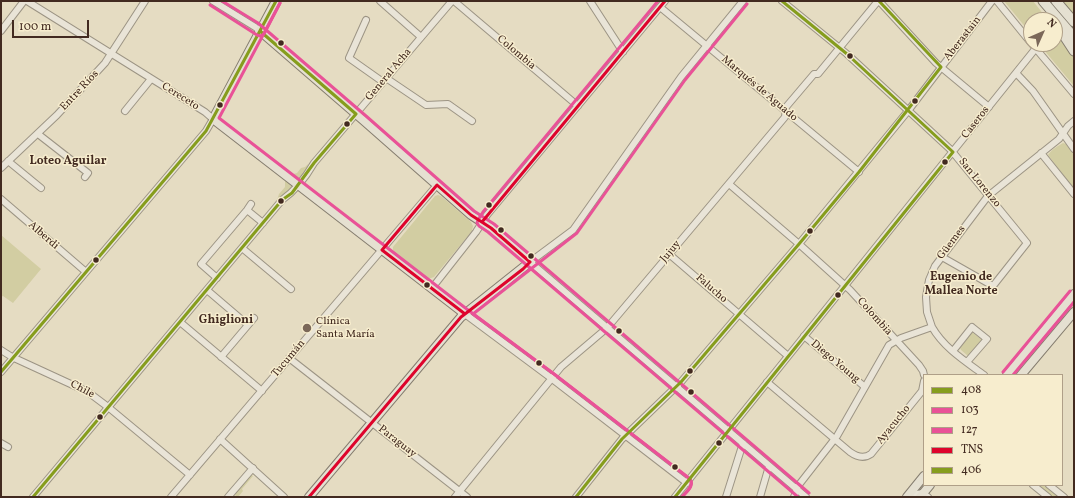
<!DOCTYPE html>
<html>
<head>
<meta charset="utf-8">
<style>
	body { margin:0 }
	#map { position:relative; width:1075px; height:498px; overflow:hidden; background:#e5dcc2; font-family:Vollkorn,serif }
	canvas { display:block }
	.frame { position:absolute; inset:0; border:2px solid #422a20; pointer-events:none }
	.legend { position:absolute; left:923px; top:374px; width:140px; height:112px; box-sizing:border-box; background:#f7edce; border:1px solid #af9f88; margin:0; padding:5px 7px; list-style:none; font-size:12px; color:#422a20 }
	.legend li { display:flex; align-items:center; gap:8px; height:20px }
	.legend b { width:20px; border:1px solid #af9f88 }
	.north { position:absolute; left:1023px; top:12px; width:40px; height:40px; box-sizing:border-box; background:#f7edce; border:1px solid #af9f88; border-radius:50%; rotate:45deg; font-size:11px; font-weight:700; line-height:16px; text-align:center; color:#422a20 }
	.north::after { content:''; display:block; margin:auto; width:14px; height:18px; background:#7b6859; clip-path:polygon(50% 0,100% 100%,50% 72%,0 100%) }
	.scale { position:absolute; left:12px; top:20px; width:77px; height:18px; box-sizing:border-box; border:2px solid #422a20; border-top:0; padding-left:5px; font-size:12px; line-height:14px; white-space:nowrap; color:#422a20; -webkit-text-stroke:3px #f7edce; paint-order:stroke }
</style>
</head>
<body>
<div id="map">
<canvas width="1075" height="498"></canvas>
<div class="frame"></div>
<ul class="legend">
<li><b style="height:5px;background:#869d1d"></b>408</li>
<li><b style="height:5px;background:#e95297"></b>103</li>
<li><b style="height:5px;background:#e95297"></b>127</li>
<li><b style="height:5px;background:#de042c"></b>TNS</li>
<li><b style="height:5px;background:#869d1d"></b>406</li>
</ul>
<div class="north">N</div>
<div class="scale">100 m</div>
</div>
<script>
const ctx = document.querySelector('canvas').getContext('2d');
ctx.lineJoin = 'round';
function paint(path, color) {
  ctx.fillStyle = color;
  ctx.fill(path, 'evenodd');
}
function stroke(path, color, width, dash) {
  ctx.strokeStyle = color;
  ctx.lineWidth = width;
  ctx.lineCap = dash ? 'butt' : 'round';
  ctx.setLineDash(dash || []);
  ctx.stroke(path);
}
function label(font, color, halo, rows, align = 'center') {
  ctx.font = font + ' Vollkorn,serif';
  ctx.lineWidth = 3;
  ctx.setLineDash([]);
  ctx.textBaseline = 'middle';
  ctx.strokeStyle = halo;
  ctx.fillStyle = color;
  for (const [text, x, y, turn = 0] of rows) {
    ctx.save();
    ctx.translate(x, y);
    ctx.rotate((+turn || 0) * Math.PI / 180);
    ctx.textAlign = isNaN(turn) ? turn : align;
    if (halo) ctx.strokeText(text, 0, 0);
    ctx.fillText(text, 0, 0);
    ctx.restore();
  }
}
paint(new Path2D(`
	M1004,1H1033L1048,20H1031V34Z
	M1062,1H1074V15Z
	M1055,29L1074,58V86L1039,44H1055Z
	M1063,143L1066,144L1074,155V189L1048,155C1051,150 1058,146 1063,143Z
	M308,164L307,171L299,180L290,175L297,173L301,168L305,167Z
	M285,179L294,186L288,194L282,195L277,200L279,194L285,187Z
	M438,195L441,196L471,222L473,226L472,231L434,277L428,279L395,254L393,250V247L435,196Z
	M1,235L41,269L13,303L3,296L1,297Z
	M1074,300V308L1018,375H1012Z
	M971,333H973L981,339V341L970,355L968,356L961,350L960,348Z
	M250,474L253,476L242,489L243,491L238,497H234L236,495L234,493Z
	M1037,485H1045L1060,497H1052Z`), '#d2cda2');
const minor = new Path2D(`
	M213,1L255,27L260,31
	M380,1L421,37
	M454,1L578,106
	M590,1L623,52
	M743,1L681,77L573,230L530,262L806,497
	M782,1L847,54L951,150L1027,243L993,286L942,257
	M879,1L936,63L989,107
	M997,1L1031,43
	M660,7L859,172
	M366,20L349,58L383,82
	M1,31L24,1
	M1032,44L1074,94
	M1016,73L1033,91L1074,149
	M386,78L426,105L448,104L472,121
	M125,111L151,79
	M38,134L88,173L85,177
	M1041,153L1074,194
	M8,161L41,188
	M1,168L57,115L105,63L145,1
	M729,184L799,244L850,290L919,365L923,371L924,375
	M1,199L86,272
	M247,210L263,223
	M242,248L291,289
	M669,254L788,356
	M217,278L201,264L247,210L251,204
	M432,288L476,232L487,215L665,1
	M207,290L248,325
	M465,314L551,378L687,483
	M180,322L262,391
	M932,327C944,348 965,361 984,375
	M804,336L865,387
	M1,350L12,357L88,392L108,407L190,475
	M953,351L972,327L987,339L967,362
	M221,357L254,318
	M289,358L467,497
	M1,372L206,131L213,119L205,112L27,1
	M767,382L850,452C857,457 864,459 871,454L922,391L924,381
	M220,439L284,497
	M1,443L8,447
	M1033,485L1048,497
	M1049,485L1064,497
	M910,493L916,494L923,493L928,497
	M33,497L282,200C296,190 306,177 314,163L452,1
	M171,497L437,185
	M228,497L253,468
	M455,497L561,367L607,328L785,117L786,107L814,74H818L878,1
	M576,497L622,439L681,382L799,244L908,111L992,1
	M675,497L1036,48
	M726,497L743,443
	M760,497L769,466
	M794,497L798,486L837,436L889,345L901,338L932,327L927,312L926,297L929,280L935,266L988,196L1059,139L1068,126L1074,121`);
const major = new Path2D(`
	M276,1L213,119L465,314
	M260,31L363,120L471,215L491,228L530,262L461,317L309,497
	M1007,375L1074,294
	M1021,375L1074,312
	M907,497L924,476
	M920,497L930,485`);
const highway = new Path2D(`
	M1043,1L1074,37
	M1056,1L1074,22
	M1057,25L1074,51`);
stroke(minor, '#9c9484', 8);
stroke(major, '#857d6f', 10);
stroke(highway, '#857d6f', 11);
stroke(minor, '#e9e4d7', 6);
stroke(major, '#e5e0d1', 8);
stroke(highway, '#e5e0d1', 9);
stroke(new Path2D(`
	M260,31L356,114
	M1,372L206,131L276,1
	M33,497L282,200L292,193L314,163L356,114`), '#869d1d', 3);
stroke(new Path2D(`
	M658,1L483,212L478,220L477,223L479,226L488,232L798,497
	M210,5L257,35L260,36L264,34L280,3
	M1013,375L1074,302
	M682,497C686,492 694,486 690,479L554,374L473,314L577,233L685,80L747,4`), '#e95297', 3);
stroke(new Path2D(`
	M222,1L258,23L366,116L474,211L494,224L809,493
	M280,3L219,118L468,310L554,374L690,479C695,486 686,492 682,497
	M1003,372L1070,291`), '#e95297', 3);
stroke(new Path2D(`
	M437,185L471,215L491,228L530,262L523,269L465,314L382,250Z
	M482,222L665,1
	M309,497L461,317L465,314`), '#de042c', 3);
stroke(new Path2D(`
	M576,497L622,439L681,382L799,244L859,172L941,67L879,1
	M675,497L953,152L847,54L782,1`), '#869d1d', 3);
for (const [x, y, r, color] of [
	[281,43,3.5,"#422a20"],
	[850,56,3.5,"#422a20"],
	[915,101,3.5,"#422a20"],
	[220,105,3.5,"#422a20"],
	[347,124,3.5,"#422a20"],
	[945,162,3.5,"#422a20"],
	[281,201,3.5,"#422a20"],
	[489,205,3.5,"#422a20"],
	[501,230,3.5,"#422a20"],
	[810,231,3.5,"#422a20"],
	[531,256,3.5,"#422a20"],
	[96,260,3.5,"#422a20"],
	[427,285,3.5,"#422a20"],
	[838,295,3.5,"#422a20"],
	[307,328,5,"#7b6859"],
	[619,331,3.5,"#422a20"],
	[539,363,3.5,"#422a20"],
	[690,371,3.5,"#422a20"],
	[691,392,3.5,"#422a20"],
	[100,417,3.5,"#422a20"],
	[719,443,3.5,"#422a20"],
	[675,467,3.5,"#422a20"]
]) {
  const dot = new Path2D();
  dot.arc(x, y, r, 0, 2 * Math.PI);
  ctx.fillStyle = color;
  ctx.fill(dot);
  stroke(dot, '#f7edce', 1.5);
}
label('11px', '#422a20', '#f7edce', [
	["Aberastain",963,39,-52],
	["Colombia",516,53,40],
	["General Acha",389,75,-50],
	["Marqués de Aguado",759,89,40],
	["Entre Ríos",80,91,-47],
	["Cereceto",180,97,32],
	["Caseros",976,123,-52],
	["San Lorenzo",979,183,51],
	["Alberdi",43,236,41],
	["Güemes",952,243,-53],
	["Jujuy",671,252,-50],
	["Falucho",711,289,41],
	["Colombia",874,317,48],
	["Tucumán",289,359,-50],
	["Diego Young",835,362,40],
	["Chile",82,390,28],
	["Ayacucho",894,425,-51],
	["Paraguay",397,442,38]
]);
label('11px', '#422a20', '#f7edce', [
	["Clínica",316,322],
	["Santa María",316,335]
], 'left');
label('bold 12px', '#422a20', '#f7edce', [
	["Loteo Aguilar",68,162],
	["Eugenio de",961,278],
	["Mallea Norte",961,292],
	["Ghiglioni",226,321]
]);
</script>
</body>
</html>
